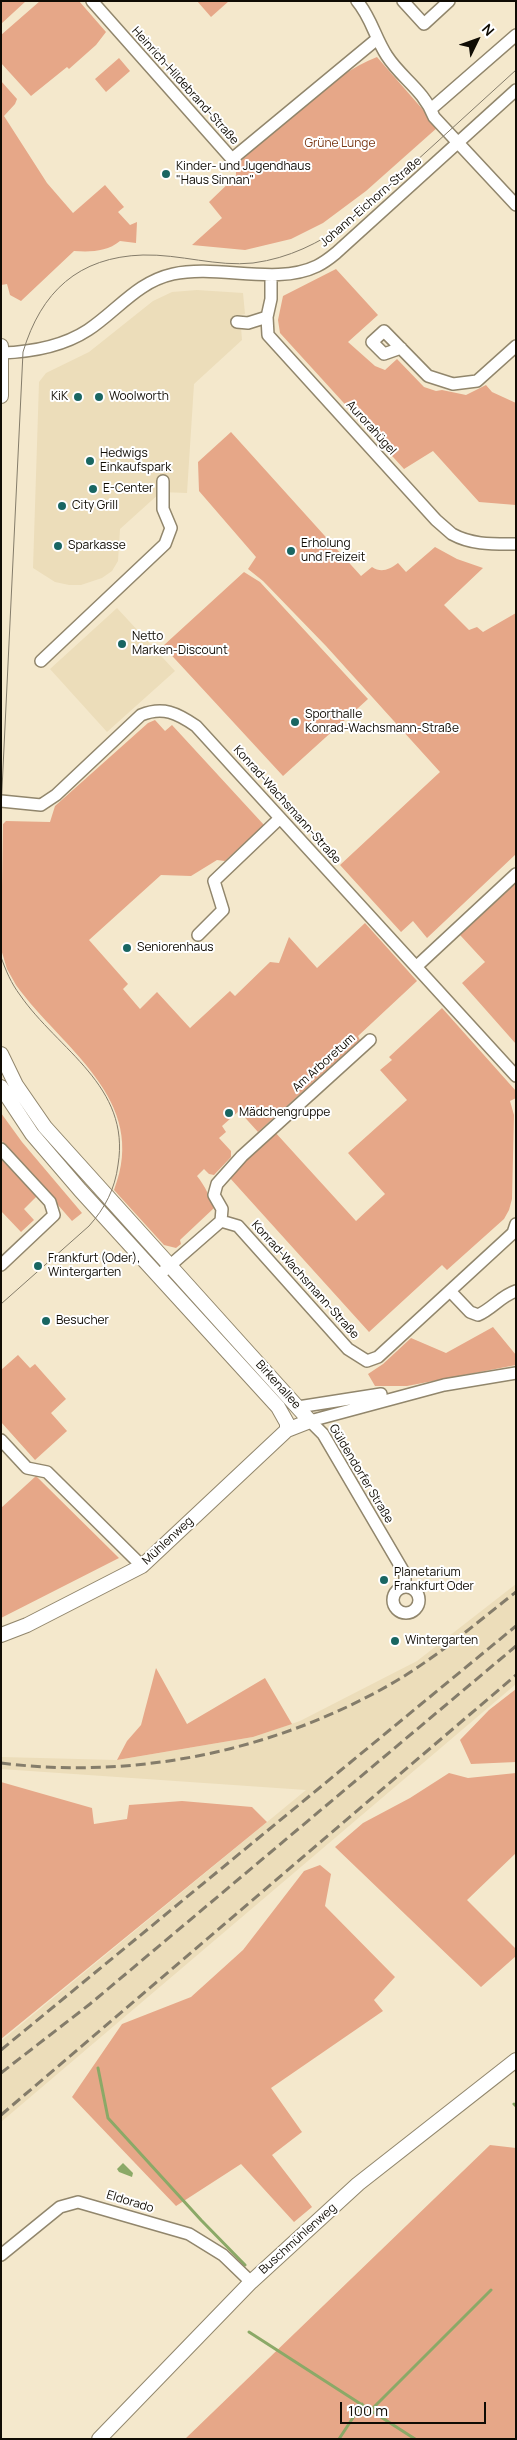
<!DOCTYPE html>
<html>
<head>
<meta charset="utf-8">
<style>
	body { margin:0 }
	#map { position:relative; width:517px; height:2440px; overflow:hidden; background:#f4e8cc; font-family:Manrope,sans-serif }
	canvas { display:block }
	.frame { position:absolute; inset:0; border:2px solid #100c04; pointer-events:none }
	.north { position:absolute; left:452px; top:15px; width:50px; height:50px; -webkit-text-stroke:4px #fff; paint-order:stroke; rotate:48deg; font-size:14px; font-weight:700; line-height:20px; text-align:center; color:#100c04 }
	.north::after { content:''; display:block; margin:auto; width:18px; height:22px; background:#100c04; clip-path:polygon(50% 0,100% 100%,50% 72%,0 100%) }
	.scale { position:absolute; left:340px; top:2402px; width:146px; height:22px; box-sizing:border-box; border:2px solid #100c04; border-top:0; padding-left:6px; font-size:15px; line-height:18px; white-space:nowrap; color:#100c04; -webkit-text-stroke:4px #fff; paint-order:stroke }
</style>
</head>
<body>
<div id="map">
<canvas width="517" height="2440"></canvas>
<div class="frame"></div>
<div class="north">N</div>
<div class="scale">100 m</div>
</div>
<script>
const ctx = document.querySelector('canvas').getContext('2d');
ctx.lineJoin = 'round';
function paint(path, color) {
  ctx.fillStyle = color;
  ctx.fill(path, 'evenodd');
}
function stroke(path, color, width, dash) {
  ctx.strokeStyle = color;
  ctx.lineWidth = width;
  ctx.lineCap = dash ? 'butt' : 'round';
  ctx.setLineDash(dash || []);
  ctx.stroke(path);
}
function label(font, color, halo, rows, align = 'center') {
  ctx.font = font + ' Manrope,sans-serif';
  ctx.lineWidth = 4;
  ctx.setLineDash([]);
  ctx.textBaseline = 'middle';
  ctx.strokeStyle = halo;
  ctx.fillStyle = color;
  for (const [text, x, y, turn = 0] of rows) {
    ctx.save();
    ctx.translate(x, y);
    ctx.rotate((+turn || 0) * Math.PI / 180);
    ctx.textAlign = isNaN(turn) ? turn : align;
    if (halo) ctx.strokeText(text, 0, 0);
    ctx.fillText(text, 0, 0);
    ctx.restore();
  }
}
paint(new Path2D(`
	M197,290L243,293L245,314L240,315L242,340L194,384L187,493L161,492L120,529L118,561L112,571L102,578L81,585H69L55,582L33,568L39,382L46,373L89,352L153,301L172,292Z
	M117,608L175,671L107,732L50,669Z
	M516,1584V1684L1,2122V2041L306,1790L1,1769V1757L117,1760L253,1737L300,1721L417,1661Z`), '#ecddba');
paint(new Path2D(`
	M1,1H26L1,24Z
	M40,1H79L106,32L96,45L69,69L67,67L31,96L1,63V35Z
	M197,1H229L211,17Z
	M377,57L438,127L366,191L323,223L291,239L245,250L192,245L222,218L209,202L236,176V165C274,132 331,74 377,57Z
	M119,58L130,71L106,92L95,79Z
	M1,81L17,99L15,104L4,116L47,183L73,213L105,185L124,207L118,212L130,225L137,222L136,243L120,241C107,252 90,252 74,251L21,301L10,295L7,284L1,285Z
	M336,269L378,315L348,342L375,366L385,370L397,359L424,387L436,391L442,390L466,395L486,385L492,392L516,403V505L479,502L433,451L404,469L280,333L278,320L283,296Z
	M231,432L361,576L372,567C381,573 389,570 398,563L406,572L435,547L457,559L483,568L444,605L469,630L477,627L483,632L516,613V854L427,938L413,921L401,932L340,865L440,772L326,646L263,581L248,569L256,557L199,491L198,462Z
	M244,572L260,582L368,699L283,776L163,646Z
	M155,720L165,731L172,725L264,825L225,861L217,860L191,876L161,875L89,940L128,984L123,989L140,1009L157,992L190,1028L230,991L235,996L270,962L279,963L289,937L317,968L365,923L417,981L358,1036L360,1040L258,1132L239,1111L222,1126L226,1132L219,1138L231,1151V1157L214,1175L209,1174L204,1169L197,1176C205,1186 210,1197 214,1208L180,1240L181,1244L176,1248L164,1245L114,1190C150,1099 62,1049 16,985L7,969L1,949L3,824L6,821L50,822L55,806L148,723Z
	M516,883V1044L462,983L485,962L460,935Z
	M442,1008L516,1091V1098L510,1101L514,1115L512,1199L509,1210L504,1219L447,1270L442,1265L369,1332L229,1177L274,1131L356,1221L385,1194L348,1153L407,1100L380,1070L392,1060L389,1057Z
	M1,1113L22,1142L82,1213L72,1221L1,1140Z
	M1,1157L37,1196L24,1209L34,1220L21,1232L1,1211Z
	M493,1327L516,1355V1365L407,1386H375L368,1374L383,1364L411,1338L446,1353Z
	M18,1355L30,1368L35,1364L66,1399L51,1413L67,1431L35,1460L1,1422V1370Z
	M36,1476L119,1558L1,1618V1508Z
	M156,1668L187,1724L265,1678L292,1724L253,1737L117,1760L127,1741L141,1725Z
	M516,1689V1762L471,1764L460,1740L489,1710Z
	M449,1773L468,1778L516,1773V1853L467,1900L516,1949V1956L481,1987L335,1847L363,1823L410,1798Z
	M1,1782L92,1808L94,1824L127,1819L129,1805L182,1801L252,1807L267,1822L1,2039Z
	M320,1865L331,1874L325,1906L395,1977L374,2000L383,2011L271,2088L302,2132L272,2155L312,2207L294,2222L241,2164L176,2206L72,2097L122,2024L191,1997L243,1950L304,1871Z
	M490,2145L516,2148V2439H185Z`), '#e6a788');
paint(new Path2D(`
	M123,2163L133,2173L132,2177L119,2172L117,2169Z`), '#8ba967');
stroke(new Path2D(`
	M98,2068L108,2118L201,2220L245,2265
	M514,2104L516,2106
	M249,2332L415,2439
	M371,2410L491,2290
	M339,2439L362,2404`), '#8ba967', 3);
const minor = new Path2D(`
	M92,1L232,159L377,39
	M357,1C371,17 375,38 387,56C402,79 423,89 434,117L516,205
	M403,1L424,24L449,1
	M431,109L516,35
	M271,275V299L267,317L268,335L436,520L452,534C472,545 493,544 516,544
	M237,322L248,323L267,317
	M401,348L384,354L372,342L384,331L428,376L453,384L477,381L516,346
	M1,353C32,352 62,347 88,330C118,310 137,282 173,274C218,264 276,286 317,266C323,263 330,258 336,253L516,90
	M41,661L165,544L171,528L163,509V481
	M1,801L41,805L56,795L141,715C163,706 177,713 196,726L516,1076
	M198,935L223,910L214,881L279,819
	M417,966L516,874
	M1,1149L50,1202L54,1215L1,1265
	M221,1221L222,1209L214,1195L217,1184L242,1156L370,1040
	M158,1276L221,1221L238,1226L348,1349L367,1361L378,1357L513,1233L516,1224
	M450,1291L470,1312L478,1315C492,1309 501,1296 516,1291
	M298,1407L381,1394
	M1,1440L27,1468L47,1472L142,1566
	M393 1600a13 13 0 1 1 26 0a13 13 0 1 1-26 0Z
	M405,1587V1574L323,1434L310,1421L444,1385L516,1373
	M1,2255L60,2207L78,2202L189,2234L223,2255L251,2282`);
const tertiary = new Path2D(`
	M1,346V396
	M1,1054L16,1085L45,1127L310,1421L287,1430L142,1566L27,1625L1,1635
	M1,1087L32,1134L80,1190L278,1407L287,1423V1430
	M99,2439L251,2282L358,2184L516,2060`);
stroke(minor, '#91866c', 14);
stroke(tertiary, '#91866c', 16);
stroke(minor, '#fff', 11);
stroke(tertiary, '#fff', 14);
stroke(new Path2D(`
	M1,810L23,352C41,292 78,257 143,255C180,254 217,267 253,263C290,258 318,243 347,224L516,70
	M1,957C6,971 11,983 20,995C58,1050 131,1086 118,1165C115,1189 105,1208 89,1226L1,1304`), '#847c6a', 1);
stroke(new Path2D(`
	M1,1763C135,1780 274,1751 391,1684C436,1658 475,1624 516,1592
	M1,2050L516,1626
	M1,2073L90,2004L516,1646
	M1,2115L516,1675`), '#847c6a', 3, [10, 5]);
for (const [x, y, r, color] of [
	[166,174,5,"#196662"],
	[78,397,5,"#196662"],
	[99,397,5,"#196662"],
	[90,461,5,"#196662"],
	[93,489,5,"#196662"],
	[62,506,5,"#196662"],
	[58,546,5,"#196662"],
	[291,551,5,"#196662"],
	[122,644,5,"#196662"],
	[295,722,5,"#196662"],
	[127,948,5,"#196662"],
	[229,1113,5,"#196662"],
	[38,1266,5,"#196662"],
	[46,1321,5,"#196662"],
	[384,1580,5,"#196662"],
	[395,1641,5,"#196662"]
]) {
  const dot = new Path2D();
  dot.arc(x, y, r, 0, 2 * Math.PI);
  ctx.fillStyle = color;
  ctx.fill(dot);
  stroke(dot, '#fff', 2);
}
label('12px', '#100c04', '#fff', [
	["Heinrich-Hildebrand-Straße",185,86,48],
	["Johann-Eichorn-Straße",371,202,-41],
	["Aurorahügel",371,428,48],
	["Konrad-Wachsmann-Straße",287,805,48],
	["Am Arboretum",324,1063,-42],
	["Konrad-Wachsmann-Straße",305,1280,48],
	["Birkenallee",278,1385,48],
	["Güldendorfer Straße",361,1474,59],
	["Mühlenweg",168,1541,-43],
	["Eldorado",130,2202,17],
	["Buschmühlenweg",298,2239,-42]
]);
label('12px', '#7b3a17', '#fff', [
	["Grüne Lunge",340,144]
]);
label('12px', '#100c04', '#fff', [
	["Kinder- und Jugendhaus",176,167],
	["\"Haus Sinnan\"",176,181],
	["KiK",68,397,"right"],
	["Woolworth",109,397],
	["Hedwigs",100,454],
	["Einkaufspark",100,468],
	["E-Center",103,489],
	["City Grill",72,506],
	["Erholung",301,544],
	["und Freizeit",301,558],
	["Sparkasse",68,546],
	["Netto",132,637],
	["Marken-Discount",132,651],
	["Sporthalle",305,715],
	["Konrad-Wachsmann-Straße",305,729],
	["Seniorenhaus",137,948],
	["Mädchengruppe",239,1113],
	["Frankfurt (Oder),",48,1259],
	["Wintergarten",48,1273],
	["Besucher",56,1321],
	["Planetarium",394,1573],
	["Frankfurt Oder",394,1587],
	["Wintergarten",405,1641]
], 'left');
</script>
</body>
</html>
